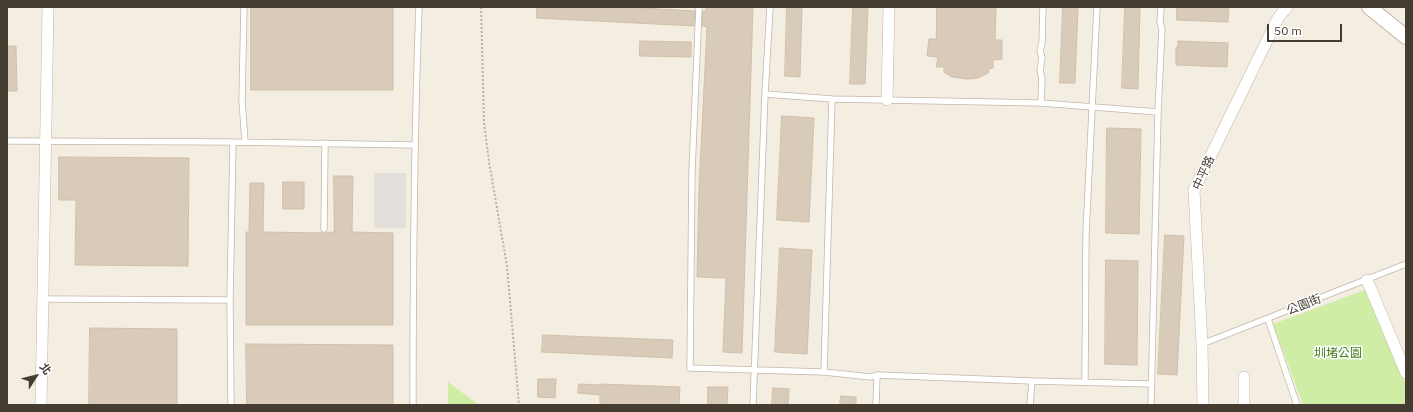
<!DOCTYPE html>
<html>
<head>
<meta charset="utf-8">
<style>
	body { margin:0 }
	#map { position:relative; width:1413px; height:412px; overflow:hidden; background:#f3ede2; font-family:"IBM Plex Sans","Noto Sans TC",sans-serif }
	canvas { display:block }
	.frame { position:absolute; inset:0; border:8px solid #453d32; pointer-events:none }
	.north { position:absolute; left:16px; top:356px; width:40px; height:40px; -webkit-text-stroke:3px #fff; paint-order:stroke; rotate:54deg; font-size:11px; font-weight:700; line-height:16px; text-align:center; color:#453d32 }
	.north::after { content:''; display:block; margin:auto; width:14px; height:18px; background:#453d32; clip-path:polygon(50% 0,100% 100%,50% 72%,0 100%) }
	.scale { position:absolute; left:1267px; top:24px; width:75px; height:18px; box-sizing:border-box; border:2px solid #453d32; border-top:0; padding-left:5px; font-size:12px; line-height:14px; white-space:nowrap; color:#453d32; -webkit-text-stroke:3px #fff; paint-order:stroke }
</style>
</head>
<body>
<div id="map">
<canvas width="1413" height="412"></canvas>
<div class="frame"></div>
<div class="north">北</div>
<div class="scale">50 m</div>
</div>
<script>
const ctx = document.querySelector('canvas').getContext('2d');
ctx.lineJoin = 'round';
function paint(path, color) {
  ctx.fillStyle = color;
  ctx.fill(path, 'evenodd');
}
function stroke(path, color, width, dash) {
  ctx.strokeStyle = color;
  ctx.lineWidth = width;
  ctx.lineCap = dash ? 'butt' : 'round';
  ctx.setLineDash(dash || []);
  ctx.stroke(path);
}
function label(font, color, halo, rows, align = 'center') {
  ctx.font = font + ' "IBM Plex Sans","Noto Sans TC",sans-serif';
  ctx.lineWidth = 3;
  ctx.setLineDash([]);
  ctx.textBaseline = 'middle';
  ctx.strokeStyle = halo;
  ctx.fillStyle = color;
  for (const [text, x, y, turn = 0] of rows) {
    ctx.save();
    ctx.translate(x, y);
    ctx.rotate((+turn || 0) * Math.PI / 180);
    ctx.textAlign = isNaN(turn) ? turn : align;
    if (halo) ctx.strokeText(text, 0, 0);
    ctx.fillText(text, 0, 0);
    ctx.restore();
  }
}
paint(new Path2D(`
	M1365,290L1406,385V405H1303L1273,324Z
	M448,382L479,405H448Z`), '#cfeda5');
paint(new Path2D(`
	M374,173H406V228H374Z`), '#e3dfdb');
const building = new Path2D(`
	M251,7H393V90H251Z
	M537,7H625L695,11L694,26L537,18Z
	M706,7H753L742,353L723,352L726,278L697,277L699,188L707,27L702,26L703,11H706Z
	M787,7H802L800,77L785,76Z
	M853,7H868L865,84H850Z
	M937,7H996L995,40H1002V59L993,60V68L989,69L988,73L978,78L967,79L952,77L944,72V67H936L938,57L927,56L929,39H936Z
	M1063,7H1078L1075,83H1060Z
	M1125,7H1140L1138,89L1122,88Z
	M1177,7H1229L1228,22L1177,20Z
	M640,41L691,42V57L640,56Z
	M1178,41L1228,43L1227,67L1176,65V47H1178Z
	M7,46H16L17,91H7Z
	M782,116L814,118L809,222L777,220Z
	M1107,128L1141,129L1139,234L1106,233Z
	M59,157L189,158L188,266L75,265L76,200H59Z
	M334,176H353L352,232L393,233V325H246V232H249L250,183H264L263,232L324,233L334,232Z
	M283,182H304V209H283Z
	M1165,235L1184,236L1177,375L1158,374Z
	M780,248L812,250L807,354L775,352Z
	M1106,260L1138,261L1137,365L1105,364Z
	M90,328L177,329V405H89Z
	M543,335L673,340L672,358L542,352Z
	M246,344L393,345V405H247Z
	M538,379H556L555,398L538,397Z
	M579,384L601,385V384L680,387L679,405H600V395L578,393Z
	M708,387H728L727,405H708Z
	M773,388L789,389L788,405H772Z
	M841,396L856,397V405H840Z`);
paint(building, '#d9cbb9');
stroke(building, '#d1c0a8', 1);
const service = new Path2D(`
	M244,7L242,100L245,142
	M699,7L692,171L690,368L824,372L871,377L877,375L1032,381L1152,384
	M765,94L832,99L1041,103L1158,112
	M1041,103L1042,78L1040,71L1042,58L1040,51L1042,43L1043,7
	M7,141L233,142L414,145
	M324,229L325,143
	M43,299L230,300
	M1268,319L1297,405
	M1202,344L1406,264
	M824,372L832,99
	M1085,381L1086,233L1097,7
	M231,405L230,300L233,142
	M413,405C413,272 414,140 419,7
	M753,405L765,94L770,7
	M876,405L877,375
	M1030,405L1032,381
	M1151,405L1158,112L1162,29L1160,23L1161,7`);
const minor = new Path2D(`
	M887,100L889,7
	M1367,280L1406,373
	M1244,377V405
	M41,405L48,7
	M1203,405L1202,344L1194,190L1278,18L1287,7`);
const tertiary = new Path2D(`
	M1369,7L1406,37`);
stroke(service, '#c2b7a6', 7);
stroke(minor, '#c2b7a6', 12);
stroke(tertiary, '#c2b7a6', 16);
stroke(new Path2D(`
	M481,7L484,122L489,162L507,266L519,405`), '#c3b093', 2, [2, 2]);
stroke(service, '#fff', 5.5);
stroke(minor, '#fff', 11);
stroke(tertiary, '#fff', 14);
label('12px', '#453d32', '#fff', [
	["中平路",1204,173,-66],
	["公園街",1304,305,-21]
]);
label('12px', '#467c1f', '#fff', [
	["圳堵公園",1338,354]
]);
</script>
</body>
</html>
